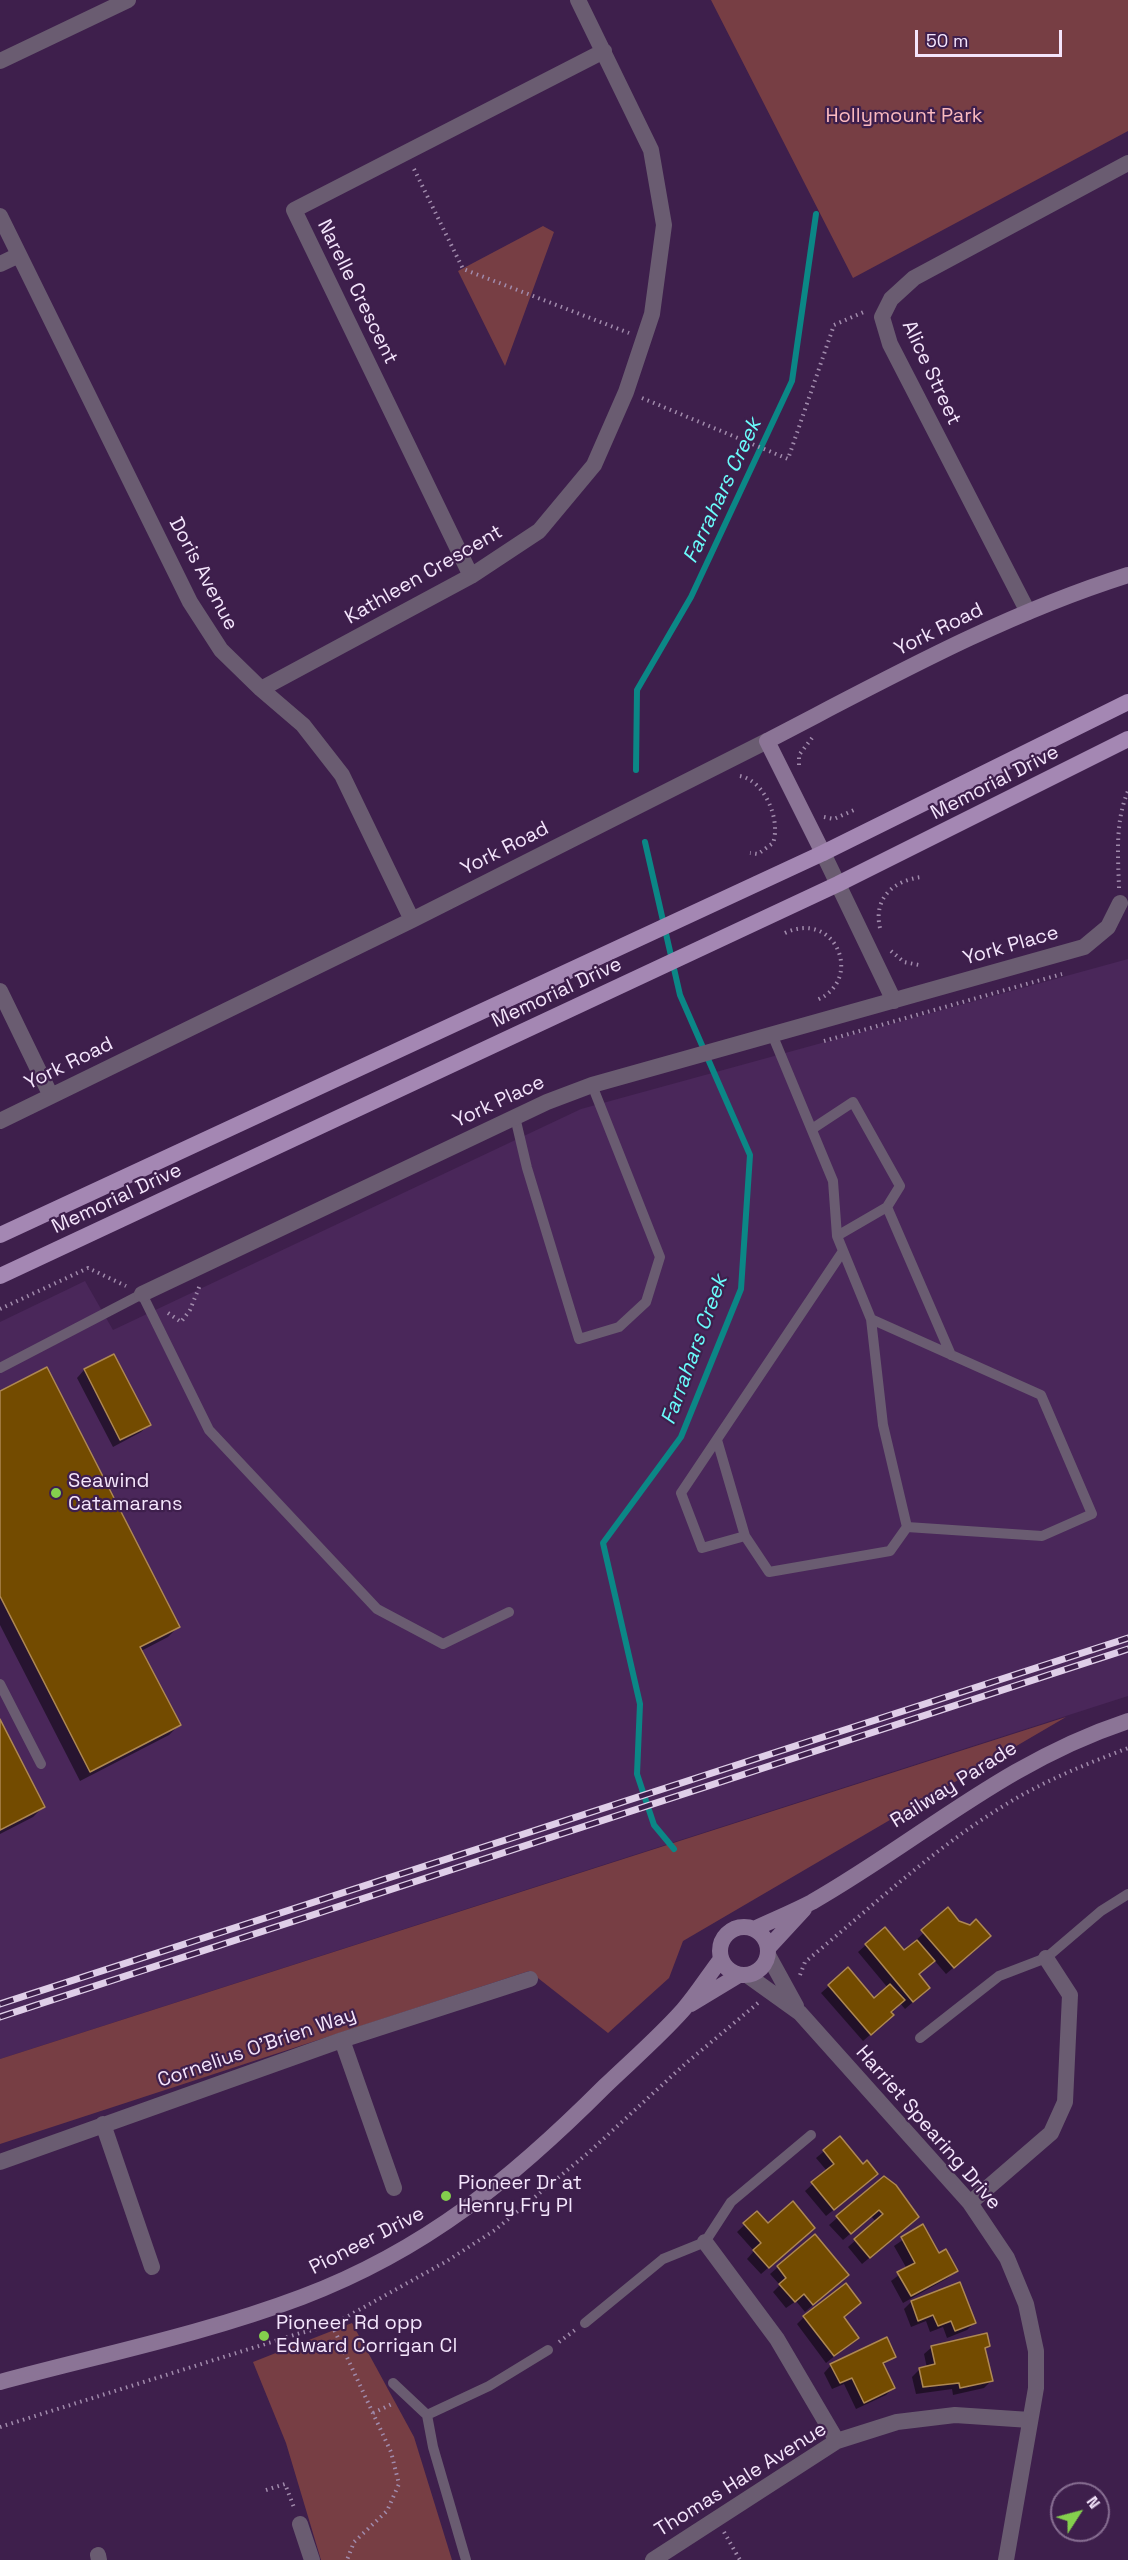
<!DOCTYPE html>
<html>
<head>
<meta charset="utf-8">
<style>
	body { margin:0 }
	#map { position:relative; width:1128px; height:2560px; overflow:hidden; background:#3e1f4c; font-family:"Space Grotesk",sans-serif }
	canvas { display:block }
	.north { position:absolute; left:1050px; top:2482px; width:60px; height:60px; box-sizing:border-box; background:#3e1f4c; border:2px solid #876e92; border-radius:50%; rotate:54deg; font-size:16px; font-weight:700; line-height:24px; text-align:center; color:#f4e5fc }
	.north::after { content:''; display:block; margin:auto; width:21px; height:27px; background:#84cf4d; clip-path:polygon(50% 0,100% 100%,50% 72%,0 100%) }
	.scale { position:absolute; left:915px; top:30px; width:147px; height:27px; box-sizing:border-box; border:3px solid #f4e5fc; border-top:0; padding-left:8px; font-size:18px; line-height:21px; white-space:nowrap; color:#f4e5fc; -webkit-text-stroke:4px #3e1f4c; paint-order:stroke }
</style>
</head>
<body>
<div id="map">
<canvas width="1128" height="2560"></canvas>
<div class="north">N</div>
<div class="scale">50 m</div>
</div>
<script>
const ctx = document.querySelector('canvas').getContext('2d');
ctx.lineJoin = 'round';
function paint(path, color) {
  ctx.fillStyle = color;
  ctx.fill(path, 'evenodd');
}
function stroke(path, color, width, dash) {
  ctx.strokeStyle = color;
  ctx.lineWidth = width;
  ctx.lineCap = dash ? 'butt' : 'round';
  ctx.setLineDash(dash || []);
  ctx.stroke(path);
}
function label(font, color, halo, rows, align = 'center') {
  ctx.font = font + ' "Space Grotesk",sans-serif';
  ctx.lineWidth = 4.5;
  ctx.setLineDash([]);
  ctx.textBaseline = 'middle';
  ctx.strokeStyle = halo;
  ctx.fillStyle = color;
  for (const [text, x, y, turn = 0] of rows) {
    ctx.save();
    ctx.translate(x, y);
    ctx.rotate((+turn || 0) * Math.PI / 180);
    ctx.textAlign = isNaN(turn) ? turn : align;
    if (halo) ctx.strokeText(text, 0, 0);
    ctx.fillText(text, 0, 0);
    ctx.restore();
  }
}
paint(new Path2D(`
	M1128,959V1696L0,2059V1322L85,1281L113,1330L581,1109Z`), '#4a275a');
paint(new Path2D(`
	M711,0H1128V131L853,278Z
	M543,226L554,232L505,366L458,271Z
	M1066,1717L683,1941L669,1978L608,2033L529,1971L0,2144V2059Z
	M352,2323L414,2437L452,2560H321L286,2443L253,2362Z`), '#773e44');
paint(new Path2D(`
	M114,1356L149,1425L141,1432L113,1447L77,1378L84,1370Z
	M0,1392L178,1627L168,1637L141,1651L179,1725L169,1735L80,1781L0,1625Z
	M0,1722L43,1807L33,1817L0,1834Z
	M948,1909L981,1944L946,1974L934,1960L918,1975L921,1995L905,2009L900,2003L885,2022L863,2041L821,1993L847,1970L874,2000L888,1988L858,1952L884,1929L904,1952Z
	M840,2138L869,2181L826,2216L805,2191L827,2171L816,2158Z
	M884,2177L910,2224L862,2264L848,2247L876,2222L871,2216L843,2240L829,2225Z
	M757,2213L768,2225L806,2235L761,2274L747,2259L754,2251L737,2232Z
	M923,2226L939,2255L956,2270L948,2278L903,2303L891,2281L907,2269L894,2246Z
	M814,2236L839,2282L805,2312L796,2301L786,2308L773,2292L780,2285L770,2274Z
	M959,2284L974,2323L967,2330L947,2338L943,2327L930,2332L926,2321L911,2327L904,2309L911,2302Z
	M859,2303L842,2318L857,2338L826,2363L797,2324L804,2317Z
	M988,2346L984,2350L991,2381L984,2388L953,2395L952,2389L916,2394L912,2377L920,2369L927,2368L924,2354L932,2347Z
	M894,2356L883,2365L893,2388L886,2395L856,2409L844,2384L832,2389L824,2373L831,2365Z`), '#0007');
stroke(new Path2D(`
	M636,770L637,690L691,597L792,381L816,214
	M645,842L680,995L750,1155L741,1289L681,1437L603,1543L640,1704L637,1774L654,1825L674,1849`), '#0b8786', 6);
const building = new Path2D(`
	M114,1354L151,1425L120,1440L84,1369Z
	M47,1367L180,1627L140,1647L181,1725L90,1772L0,1596V1391Z
	M0,1719L45,1807L0,1830Z
	M948,1907L959,1921L970,1925L976,1919L991,1936L954,1968L921,1930Z
	M885,1927L904,1950L917,1940L935,1961L919,1974L930,1988L913,2002L865,1944Z
	M848,1967L874,1998L890,1984L905,2000L891,2012L894,2015L871,2035L828,1985Z
	M840,2136L863,2164L867,2160L878,2174L834,2210L811,2182L834,2164L823,2150Z
	M884,2176L896,2185L919,2217L870,2258L854,2239L883,2214L879,2210L851,2234L836,2216Z
	M793,2201L815,2228L769,2268L753,2250L761,2243L743,2223L757,2211L768,2223Z
	M923,2224L939,2253L946,2249L958,2271L911,2296L897,2272L915,2263L901,2237Z
	M815,2234L849,2275L813,2305L804,2294L795,2302L779,2284L786,2278L777,2266Z
	M960,2282L976,2323L955,2331L951,2321L938,2326L933,2315L918,2321L911,2301Z
	M846,2283L861,2303L844,2317L859,2338L834,2356L803,2316Z
	M987,2333L990,2346L985,2348L993,2381L960,2388L959,2383L923,2387L919,2368L935,2364L931,2346Z
	M887,2337L896,2357L883,2363L895,2388L864,2403L852,2378L840,2383L830,2364Z`);
paint(building, '#734b00');
stroke(building, '#ae8853', 1.5);
stroke(new Path2D(`
	M414,169L463,269L629,333
	M642,398L788,459L834,325L866,311
	M799,765V755L812,738
	M740,776C765,781 781,820 773,843L758,854L750,853
	M824,817L834,819L854,810
	M1119,888C1118,854 1115,822 1128,791
	M880,928C873,898 894,880 922,877
	M785,933C835,909 865,979 817,1000
	M891,951L904,962L919,965
	M824,1041L1062,974
	M0,1309L88,1268L126,1286
	M168,1313L181,1322L190,1310L200,1285
	M800,1975L805,1962C873,1906 939,1843 1015,1799C1051,1778 1089,1763 1128,1748
	M332,2325L391,2452L399,2484L387,2511L354,2542L347,2560
	M559,2342L575,2330
	M373,2413L394,2403
	M0,2427L297,2334L332,2325L447,2261L495,2230L588,2153L685,2064L758,2003
	M266,2490L285,2484L295,2510
	M724,2532L740,2560`), '#a18bac', 4, [1.5, 4.5]);
stroke(new Path2D(`
	M772,1034L833,1181L837,1236L871,1319L883,1425L907,1527
	M515,1117L527,1168L579,1339L619,1327L646,1302L660,1257L592,1085
	M812,1129L853,1102L900,1186L887,1207
	M837,1236L887,1207L951,1355
	M843,1251L681,1493L702,1548L745,1536L769,1572L890,1551L907,1527L1042,1536L1092,1514L1041,1395L871,1319
	M0,1368L142,1294L209,1430L377,1609L443,1644L509,1612
	M717,1440L745,1536
	M0,1684L41,1764
	M920,2038L999,1976L1046,1958L1101,1911L1128,1894
	M585,2323L663,2259L705,2242L731,2202L811,2135
	M393,2383L427,2415L433,2447L466,2560
	M427,2415L489,2386L548,2350`), '#6a5c71', 10);
stroke(new Path2D(`
	M0,61L128,0
	M0,216L190,602L221,650L261,689L303,725L342,775L412,920
	M0,264L19,255
	M471,576L294,210L604,51
	M1028,612L890,344L882,317L891,299L914,278L1128,163
	M261,689L471,576L539,531L594,465L626,392L652,314L664,225L651,150L578,0
	M823,853L894,1001
	M0,991L51,1096
	M0,1121L412,920L767,741
	M142,1294L547,1102L592,1085L1084,947L1108,927L1120,903
	M768,1955L796,2006
	M747,1975L800,2013L970,2203L1007,2258L1026,2304L1036,2351V2388L1006,2560
	M342,2040L394,2188
	M103,2124L152,2267
	M0,2162L342,2040L530,1979
	M970,2203L1051,2133L1065,2102L1070,1995L1046,1958
	M705,2242L777,2339L837,2441
	M300,2524L312,2560
	M98,2555L99,2560
	M653,2560L837,2441L897,2422L955,2415L1030,2420`), '#6a5c71', 16);
stroke(new Path2D(`
	M823,853L767,741C885,680 1001,615 1128,575
	M720 1951a24 24 0 1 1 48 0a24 24 0 1 1-48 0Z
	M754,1929C773,1920 793,1912 812,1902C922,1839 1004,1762 1128,1721
	M768,1948L804,1909
	M691,2004L739,1975
	M0,2382C100,2355 204,2334 302,2297C426,2250 513,2178 605,2086C631,2061 659,2037 683,2010C697,1994 708,1976 721,1959`), '#8b7496', 16);
stroke(new Path2D(`
	M0,1235L823,853L1128,702
	M0,1276L838,884L1128,739`), '#a487b3', 16);
const rail = new Path2D(`
	M0,2004L1128,1638
	M0,2017L1128,1649`);
stroke(rail, '#dfcee8', 7);
stroke(rail, '#3e1f4c', 4.5, [14]);
for (const [x, y, r, color] of [
	[56,1493,6,"#84cf4d"],
	[446,2196,6,"#84cf4d"],
	[264,2336,6,"#84cf4d"]
]) {
  const dot = new Path2D();
  dot.arc(x, y, r, 0, 2 * Math.PI);
  ctx.fillStyle = color;
  ctx.fill(dot);
  stroke(dot, '#3e1f4c', 2);
}
label('20px', '#fbbabf', '#3e1f4c', [
	["Hollymount Park",904,117]
]);
label('20px', '#f4e5fc', '#3e1f4c', [
	["Narelle Crescent",357,292,64],
	["Alice Street",931,373,65],
	["Doris Avenue",203,574,62],
	["Kathleen Crescent",424,575,-30],
	["York Road",939,630,-26],
	["Memorial Drive",995,783,-27],
	["York Road",505,849,-27],
	["York Place",1011,946,-16],
	["Memorial Drive",557,993,-25],
	["York Road",69,1064,-26],
	["York Place",499,1102,-25],
	["Memorial Drive",117,1199,-25],
	["Railway Parade",954,1785,-32],
	["Cornelius O'Brien Way",257,2048,-19],
	["Harriet Spearing Drive",928,2128,49],
	["Pioneer Drive",367,2241,-27],
	["Thomas Hale Avenue",741,2480,-32]
]);
label('20px', '#f4e5fc', '#3e1f4c', [
	["Seawind",68,1482],
	["Catamarans",68,1505],
	["Pioneer Dr at",458,2184],
	["Henry Fry Pl",458,2207],
	["Pioneer Rd opp",276,2324],
	["Edward Corrigan Cl",276,2347]
], 'left');
label('italic 21px', '#6afcfb', '#3e1f4c', [
	["Farrahars Creek",723,491,-65],
	["Farrahars Creek",695,1350,-70]
]);
</script>
</body>
</html>
